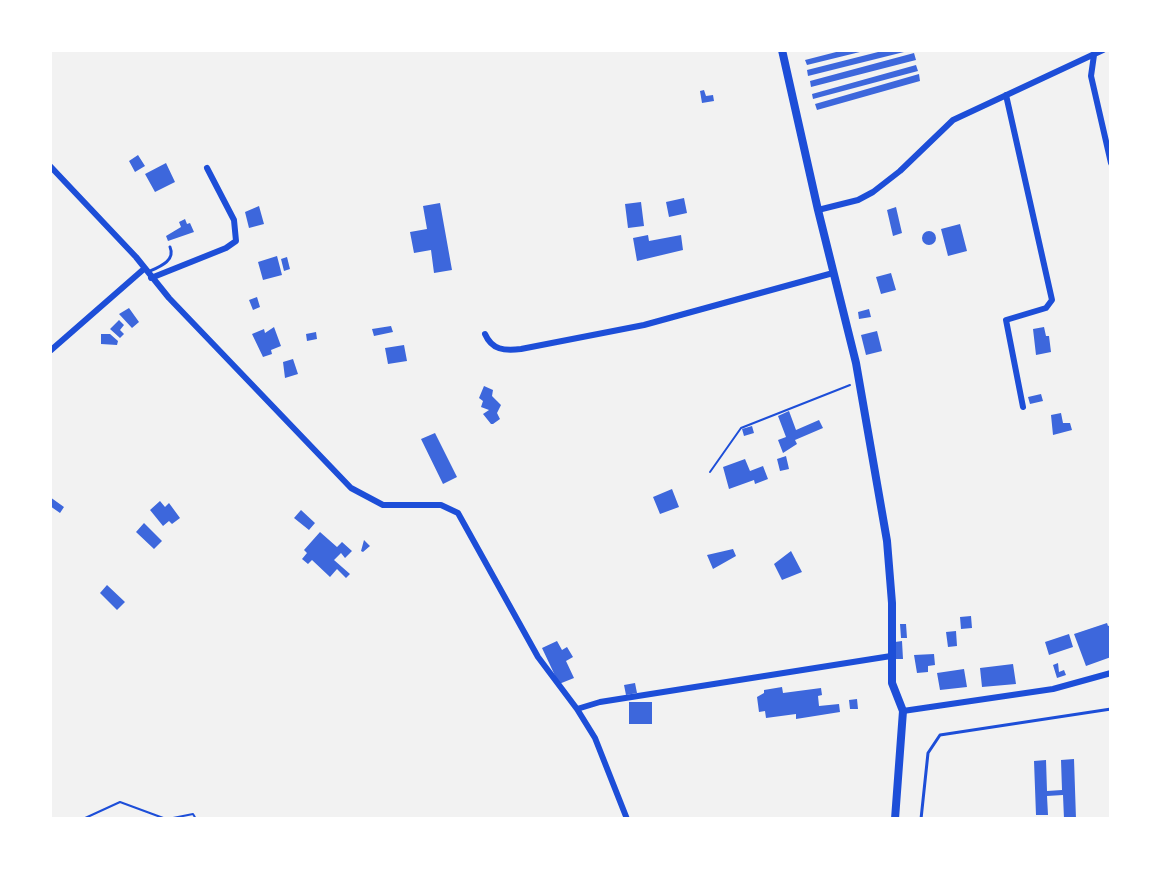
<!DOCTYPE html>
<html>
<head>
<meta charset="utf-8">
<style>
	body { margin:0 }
	#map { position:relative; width:1161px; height:869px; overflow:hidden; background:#f2f2f2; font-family:"Noto Serif",serif }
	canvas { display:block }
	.frame { position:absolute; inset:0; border:52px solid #fff; pointer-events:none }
</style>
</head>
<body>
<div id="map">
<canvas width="1161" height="869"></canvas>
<div class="frame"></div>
</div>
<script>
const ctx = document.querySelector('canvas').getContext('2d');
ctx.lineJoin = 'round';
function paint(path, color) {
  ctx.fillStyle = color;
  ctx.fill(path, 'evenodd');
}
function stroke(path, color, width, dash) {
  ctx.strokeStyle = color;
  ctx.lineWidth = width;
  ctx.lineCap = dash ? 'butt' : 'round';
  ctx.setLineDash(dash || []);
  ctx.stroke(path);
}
paint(new Path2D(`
	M844,50L864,51L807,65L805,60Z
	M886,50L908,51L808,76L807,70Z
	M914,53L916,60L811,87L810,81Z
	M916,65L918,71L813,99L812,94Z
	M919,74L920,81L817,110L815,104Z
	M704,90L706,96L713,95L714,101L702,103L700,91Z
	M138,155L145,166L135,172L129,161Z
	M166,163L175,182L155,192L145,174Z
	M684,198L687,213L669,217L666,202Z
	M641,202L644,226L628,228L625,204Z
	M440,203L452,270L434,273L431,250L414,253L410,232L427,229L423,206Z
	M259,206L264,224L249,228L245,212Z
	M896,207L902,233L893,236L887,210Z
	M185,219L187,224L190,223L194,232L168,241L166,236L181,227L179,222Z
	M960,224L967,251L948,256L941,229Z
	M922 238a7 7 0 1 1 14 0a7 7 0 1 1-14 0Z
	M648,235L649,241L681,235L683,250L637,261L633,238Z
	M277,256L282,275L263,280L258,262Z
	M287,257L290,269L284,271L281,259Z
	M891,273L896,290L881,294L876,277Z
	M257,297L260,307L253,310L249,300Z
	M129,308L139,322L132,328L119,314Z
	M869,309L871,317L859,319L858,312Z
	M119,320L124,325L120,330L124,334L120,338L110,329Z
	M391,326L393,332L374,336L372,329Z
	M274,327L281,346L271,350L272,354L263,357L252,334L264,329L265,333Z
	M1044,327L1046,336H1049L1051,352L1036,355L1033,329Z
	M877,331L882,351L866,355L861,335Z
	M316,332L317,339L307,341L306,334Z
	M101,334H110L118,341L117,345L101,344Z
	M404,345L407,361L388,364L385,348Z
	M293,359L298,374L285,378L283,362Z
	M484,386L493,390L492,396L501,405L497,413L500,419L493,424H491L483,414L489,410L481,407L483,401L479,398Z
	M1041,394L1043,401L1030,404L1028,397Z
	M789,411L796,430L819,420L823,428L795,440L797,444L783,453L778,440L786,437L778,416Z
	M1061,413L1063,423H1070L1072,430L1053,435L1051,415Z
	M752,426L754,433L744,436L742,429Z
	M435,433L457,477L443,484L421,439Z
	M786,456L789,469L780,471L777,459Z
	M745,459L750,471L763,466L768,479L755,484L754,480L729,489L723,467Z
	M672,489L679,507L660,514L653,497Z
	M50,497L64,507L60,513L50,506Z
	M160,501L165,507L169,503L180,518L172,524L169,521L163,526L150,510Z
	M301,510L315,523L309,530L294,518Z
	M144,523L162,541L154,549L136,532Z
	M320,532L337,547L342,542L352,551L345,558L341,553L334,560L350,574L346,578L337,569L330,577L312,560L308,564L302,559L307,553L304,550Z
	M364,540L370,546L363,552L361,551Z
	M733,549L736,556L713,569L707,555Z
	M791,551L802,572L782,580L774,564Z
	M107,585L125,602L117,610L100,593Z
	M971,616L972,628L961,629L960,617Z
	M1107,623L1108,626L1111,625V657L1086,666L1074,634Z
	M900,624H906L907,638H901Z
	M956,631L957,646L948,647L946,632Z
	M1069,634L1073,647L1049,655L1045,642Z
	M557,641L562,650L567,647L573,657L566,661L574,678L559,684L542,648Z
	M902,641L903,659H896L895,642Z
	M934,654L935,665L928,666V672L917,673L914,655Z
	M1058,663L1059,672L1064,670L1066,675L1057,678L1053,665Z
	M1013,664L1016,684L982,687L980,668Z
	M964,669L967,687L940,690L937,673Z
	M635,683L637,693L626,695L624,685Z
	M782,687L783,693L821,688L822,695L818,696L819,706L839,704L840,712L796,719V714L766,718L765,711L759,712L757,697L764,693V690Z
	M857,699L858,709H850L849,700Z
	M629,702H652V724H629Z
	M1074,759L1076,819H1064L1063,795L1047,796L1048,815H1036L1034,761L1046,760L1047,791L1062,790L1061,760Z`), '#3d67dc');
stroke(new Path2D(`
	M710,472L741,428L850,385
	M83,819L120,802L166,819
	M168,819L193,814L196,819`), '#1d4ed8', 2);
stroke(new Path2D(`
	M148,272C159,267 176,261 170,247
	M921,819L928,753L940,735L1111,709`), '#1d4ed8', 3);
stroke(new Path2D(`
	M1094,55L1091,76L1111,163
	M1006,95L1052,300L1046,308L1006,320L1023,407
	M50,166L136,257L169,298L351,488L383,505H441L458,513L538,657L577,709L600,702L891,656
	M818,210L858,200L873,192L900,171L953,120L1103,50
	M151,278L226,248L236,241L234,220L207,168
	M485,334C492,350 504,351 521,349L644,325L833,273
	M50,351L145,268
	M577,709L595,738L627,819
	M903,711L1053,689L1111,673`), '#1d4ed8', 6);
stroke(new Path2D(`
	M782,50L818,210L856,363L887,541L892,603V683L903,711L895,819`), '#1d4ed8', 8);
</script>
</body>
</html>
